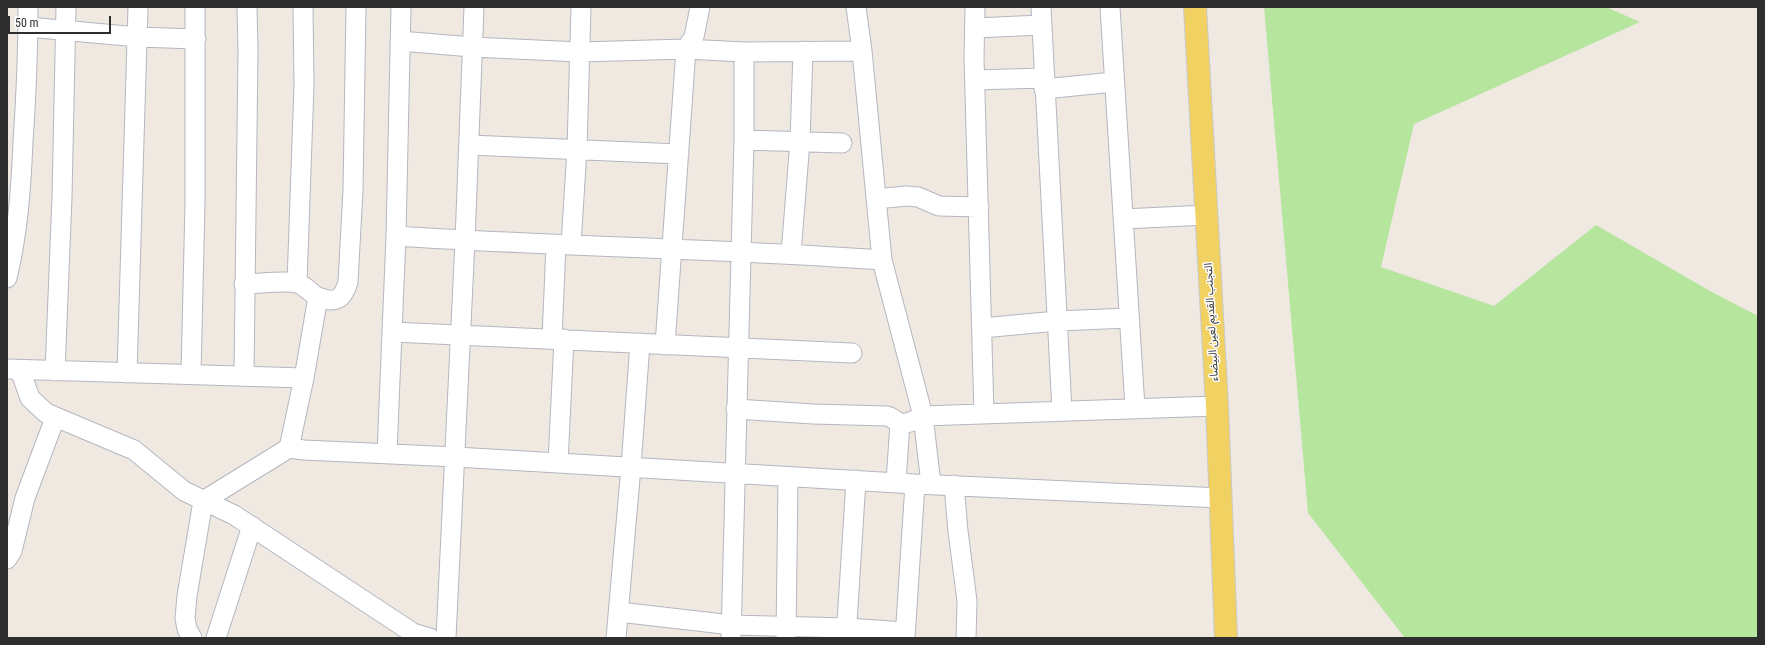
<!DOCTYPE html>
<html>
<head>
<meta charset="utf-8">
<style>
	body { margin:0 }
	#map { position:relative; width:1765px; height:645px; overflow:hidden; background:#efe9e1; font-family:"Roboto Condensed",sans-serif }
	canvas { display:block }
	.frame { position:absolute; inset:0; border:8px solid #2e2e2e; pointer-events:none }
	.scale { position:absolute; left:8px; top:16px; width:103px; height:18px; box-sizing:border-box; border:2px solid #2e2e2e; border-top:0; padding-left:5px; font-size:12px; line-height:14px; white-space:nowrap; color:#2e2e2e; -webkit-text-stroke:3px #fff; paint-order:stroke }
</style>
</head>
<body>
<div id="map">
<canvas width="1765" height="645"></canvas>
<div class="frame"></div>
<div class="scale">50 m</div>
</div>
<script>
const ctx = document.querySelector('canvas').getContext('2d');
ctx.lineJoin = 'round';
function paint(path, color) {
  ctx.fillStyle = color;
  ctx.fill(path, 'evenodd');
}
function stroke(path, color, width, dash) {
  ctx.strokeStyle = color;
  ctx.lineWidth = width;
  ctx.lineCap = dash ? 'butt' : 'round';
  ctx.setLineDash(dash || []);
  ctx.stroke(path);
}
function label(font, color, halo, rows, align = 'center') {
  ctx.font = font + ' "Roboto Condensed","Noto Sans Arabic",sans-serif';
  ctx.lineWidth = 3;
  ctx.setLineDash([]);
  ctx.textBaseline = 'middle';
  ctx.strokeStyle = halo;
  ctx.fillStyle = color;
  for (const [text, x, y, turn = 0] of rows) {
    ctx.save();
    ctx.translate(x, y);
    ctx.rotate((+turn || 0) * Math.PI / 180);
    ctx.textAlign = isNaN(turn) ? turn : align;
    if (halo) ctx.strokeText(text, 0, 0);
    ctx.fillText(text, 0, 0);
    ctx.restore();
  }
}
paint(new Path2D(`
	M1264,7H1606L1640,22L1414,124L1381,267L1494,306L1596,225L1710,291L1758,316V638H1405L1308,513Z`), '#b6e59e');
const minor = new Path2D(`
	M856,7L862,51L882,260L923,416L931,484
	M975,7L974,58L984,414
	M1041,7L1062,411
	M1110,7L1135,408
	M28,27L138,37L196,39
	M975,28L1041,25
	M400,41L472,47L580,52L686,49L744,52L862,51
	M975,80L1043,78
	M1044,89L1114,82
	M744,140L842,143
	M469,145L679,154
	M876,199L906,196L918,197L939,206L979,207
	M1123,219L1206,215
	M396,236C558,247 720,248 882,260
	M571,245L577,149L581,7
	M791,254L800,141L803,51
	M7,278C18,233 21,188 23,142C26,97 28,52 28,7
	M297,283L304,85L303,7
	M244,284C257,284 287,280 297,283C305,285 311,294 318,297C336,304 343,299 348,282L353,190L356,7
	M982,328L1057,321L1129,318
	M392,332L852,353
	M552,339L556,244
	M665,345L686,49L694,37L700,7
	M7,369L304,378L289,448L304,450L456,457L915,484L1221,498
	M20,370L30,398L46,413L134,450L184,491L234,515L413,633L430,638
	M55,371L62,197L66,7
	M127,373L138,7
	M191,374L195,203V7
	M244,376L248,50L247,7
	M304,378L318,297
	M736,409L813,414L887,416C892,417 894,420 898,422C906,426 916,419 923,416L1217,406
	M387,453L396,236L401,7
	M558,463L564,339
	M896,482L900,423
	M954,485L958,531L967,601L966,638
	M7,559L12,551L25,498L55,418
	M619,612L732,625L847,628L905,632
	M192,638L187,629L185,618L187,596L203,501L289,448
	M216,638L252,526
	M446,638L465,241L474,7
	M616,638L631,467L640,343
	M731,638L744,140V52
	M786,638L788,477
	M846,638L856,480
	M905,638L915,484`);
const major = new Path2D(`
	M1195,7L1217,406L1226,638`);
stroke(minor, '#b4b7c1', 21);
stroke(major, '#c9c9c9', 24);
stroke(minor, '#fff', 19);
stroke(major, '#f2d163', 22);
label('11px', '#2e2e2e', '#fff', [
	["التجنب القديم لعين البيضاء",1212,322,-93]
]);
</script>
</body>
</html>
